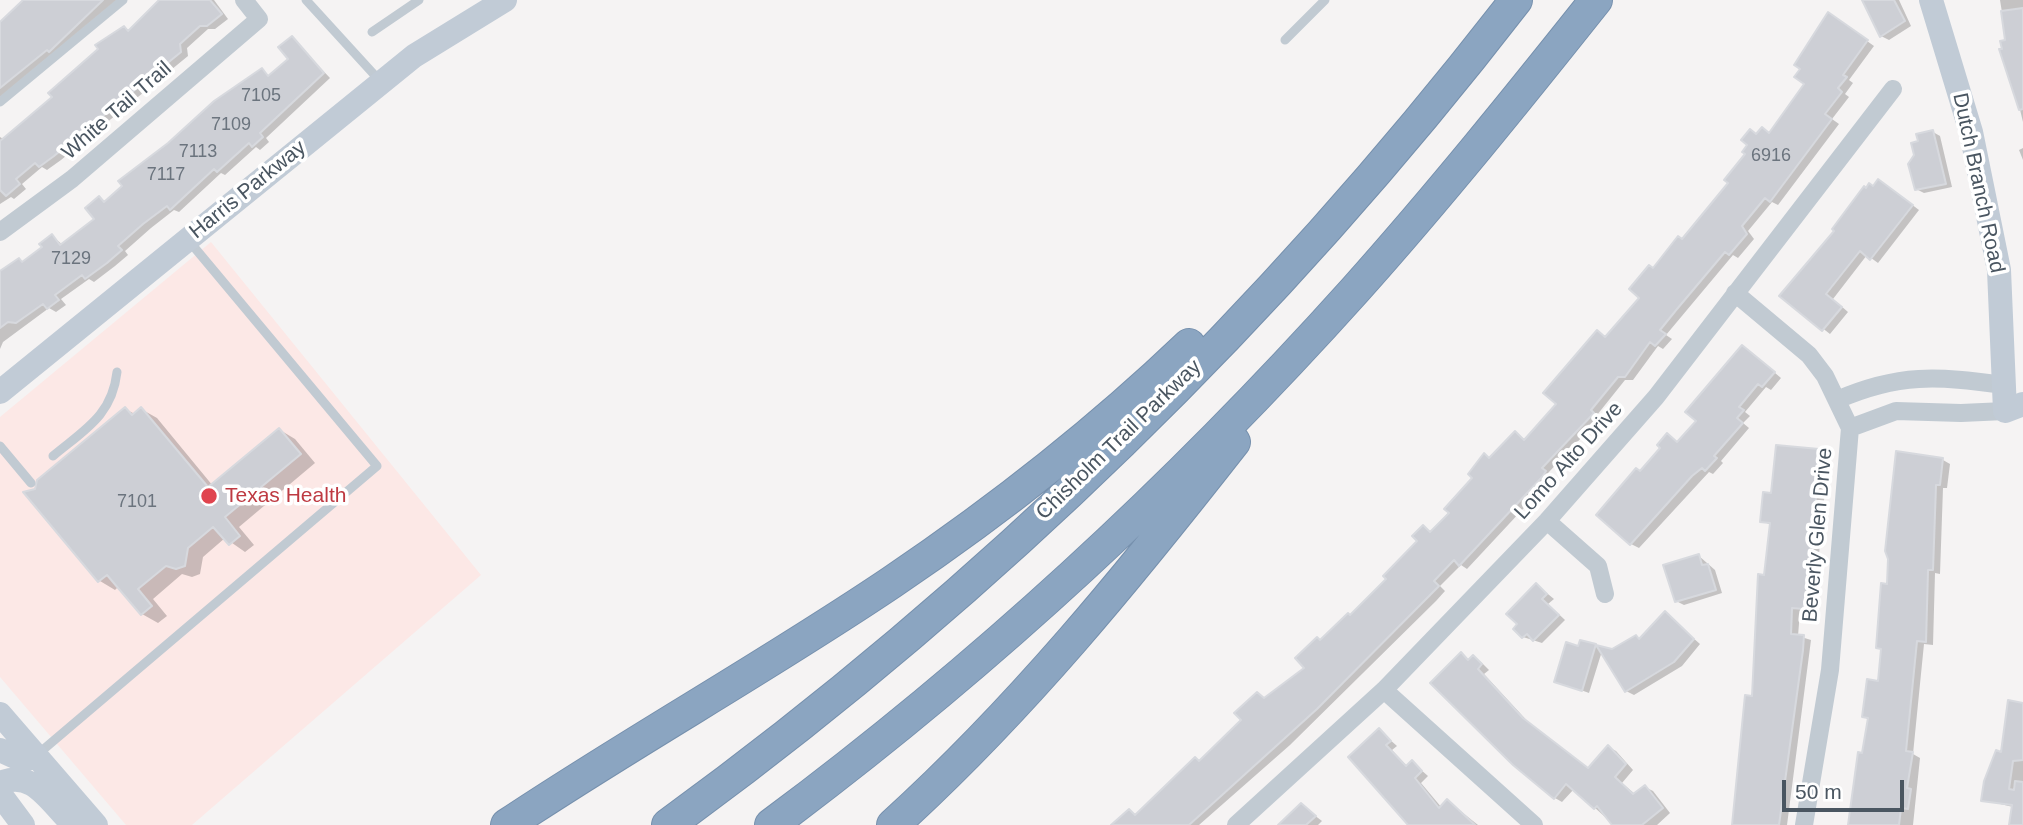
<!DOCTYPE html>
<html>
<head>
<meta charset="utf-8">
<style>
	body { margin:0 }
	#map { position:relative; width:2023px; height:825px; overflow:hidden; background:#f5f3f3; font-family:Arial,sans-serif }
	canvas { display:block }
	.scale { position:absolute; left:1782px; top:780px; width:122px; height:32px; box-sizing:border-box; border:4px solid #4a5661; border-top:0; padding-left:9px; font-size:21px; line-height:24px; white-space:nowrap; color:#4a5661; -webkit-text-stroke:5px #fff; paint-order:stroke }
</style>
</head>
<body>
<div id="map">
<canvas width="2023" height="825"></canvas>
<div class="scale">50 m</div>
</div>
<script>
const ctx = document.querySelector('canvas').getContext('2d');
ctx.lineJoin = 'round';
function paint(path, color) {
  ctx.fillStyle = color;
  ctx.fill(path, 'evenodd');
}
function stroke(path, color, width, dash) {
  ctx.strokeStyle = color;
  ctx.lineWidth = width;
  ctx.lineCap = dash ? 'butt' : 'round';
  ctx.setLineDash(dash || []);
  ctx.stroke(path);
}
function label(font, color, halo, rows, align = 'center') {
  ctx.font = font + ' Arial,sans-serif';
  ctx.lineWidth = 7;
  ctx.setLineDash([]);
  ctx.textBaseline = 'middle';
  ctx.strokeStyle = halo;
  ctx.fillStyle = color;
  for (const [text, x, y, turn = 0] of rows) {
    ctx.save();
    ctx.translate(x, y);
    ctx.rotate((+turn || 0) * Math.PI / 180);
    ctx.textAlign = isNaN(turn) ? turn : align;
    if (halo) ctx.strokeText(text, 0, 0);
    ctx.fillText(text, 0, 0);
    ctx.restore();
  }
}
paint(new Path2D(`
	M211,242L481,575L192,825H126L0,677V417Z`), '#fce8e6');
paint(new Path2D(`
	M28,0H117L0,102V23Z
	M161,0H214L228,19L215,29H208L187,48L188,56L61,160L47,170L42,167L22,184L26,189L14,199L11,197L0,204V137L5,140L54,97L125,28L130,31Z
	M1864,0H1899L1911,26L1889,40L1881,36Z
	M2000,0H2023V122L2013,81Z
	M1836,19L1874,46L1849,80L1853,83L1845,94L1849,97L1832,119L1839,124L1778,205L1772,202L1748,231L1754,239L1738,258L1733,255L1666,335L1672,339L1663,349L1658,346L1633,380H1625L1597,415L1600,418L1548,473L1552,477L1550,480L1467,569L1461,565L1440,586L1445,591L1436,601L1290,745L1199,825H1113L1129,811L1137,815L1195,759L1200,762L1243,720L1257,694L1266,699L1306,668L1322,641L1388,579L1419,541L1423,527L1432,532L1515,433L1526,440L1558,404L1642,297L1654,270L1730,183L1758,136L1770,134L1806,84Z
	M292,38L330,78L266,138L269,142L260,150L256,147L225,175L221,173L179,212L174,210L151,228L125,251L128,255L115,266L94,282L89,279L61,299L66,305L56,312L49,308L3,342L0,349V274L23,263L44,248L52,236L63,245L97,219L99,198L106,203L262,70L270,77L291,59Z
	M1933,132L1940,136L1952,187L1924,193L1916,189Z
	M2023,148V160L2019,150Z
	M1886,185L1919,210L1878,263L1867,255L1833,299L1848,312L1830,334L1781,296L1874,187Z
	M1749,351L1781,378L1771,390L1766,387L1745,412L1750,416L1743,423L1749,428L1721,461L1723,463L1713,474L1709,472L1639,548L1631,544L1598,514L1663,448L1667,435L1679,443Z
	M125,409L135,414L141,409L157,418L213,486L280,430L295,439L315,463L239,527L254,545L245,552L225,538L203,557L200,574L192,577L182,574L153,599L167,616L158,623L142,614L119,586L115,590L100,581L26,493L36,490Z
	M1818,451L1826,456L1827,469L1815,597H1812L1810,612L1800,611L1798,636L1811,640L1787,825H1733L1753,698L1759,576L1765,577L1771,525L1762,521L1773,495Z
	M1943,460L1950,464L1947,488H1943L1940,574L1935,573L1933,645L1924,644L1913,754L1920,758L1913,825H1850L1869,720L1864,717L1880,683L1888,585Z
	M1699,556L1715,570L1722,593L1684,605L1676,601Z
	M1537,585L1554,599L1548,604L1565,620L1542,643L1523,637Z
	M1665,613L1700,644L1682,666L1634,695L1626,691L1602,651L1589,693L1556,681L1579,648L1595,646L1613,651L1636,637L1641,639Z
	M1461,654L1470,661L1473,657L1481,662L1489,670L1484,674L1531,725L1589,769L1608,747L1616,751L1633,770L1622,783L1635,794L1645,787L1653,791L1670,813L1657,825H1614L1574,789L1562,802L1555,798Z
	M2023,705V825H2011L2013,807L1983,800Z
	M1379,730L1397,746L1392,750L1407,766L1412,762L1428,776L1421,783L1442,808L1448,801L1478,825H1415Z
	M1301,805L1322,821L1318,825H1280Z`), '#0003');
const building = new Path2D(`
	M23,0H103L49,52L47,50L0,88V22Z
	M159,0H210L222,14L207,26H200L180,44L181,52L54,156L39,167L35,163L16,179L20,184L6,196L0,190V141L52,97L48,93L98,49L95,45L124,26L128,31Z
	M1862,0H1894L1905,21L1880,37Z
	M2023,8V109L2019,110L1999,49H2002L2000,41L2005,40L2001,11Z
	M1828,12L1868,40L1843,75L1847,77L1838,88L1842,92L1825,114L1832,119L1770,202L1765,198L1742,226L1747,234L1729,255L1725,252L1677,309L1660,330L1666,334L1655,346L1650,342L1625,377H1618L1591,410L1594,413L1542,468L1546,471L1543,476L1459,566L1454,560L1434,581L1439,586L1317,709L1189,825H1111L1129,809L1135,815L1195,757L1199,761L1241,720L1234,713L1257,692L1264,698L1304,668L1295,658L1317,637L1320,640L1348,613L1350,615L1386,579L1383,576L1417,541L1412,536L1423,525L1430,532L1449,513L1444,509L1472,478L1468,474L1484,453L1489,458L1515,431L1524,440L1556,404L1543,393L1597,330L1605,337L1639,298L1629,289L1649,265L1653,268L1678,236L1682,239L1728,183L1724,180L1745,154L1742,152L1747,145L1741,140L1750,129L1756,134L1762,127L1769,133L1804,84L1794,77L1800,69L1794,65Z
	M292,36L324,73L260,133L263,137L252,147L249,143L217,172L214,169L170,210L167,206L143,224L118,246L122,250L107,263L85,279L82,275L55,295L59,300L47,309L43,304L16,323L8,322L0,328V271L19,258L22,262L42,247L39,244L52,234L60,245L94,219L85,208L99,196L104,202L122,186L118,181L168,143L214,101L262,68L268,76L288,59L278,47Z
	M1933,130L1946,184L1915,190L1908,164L1914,155L1911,143L1918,141L1916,134Z
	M1878,179L1913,205L1870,260L1860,251L1826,294L1842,307L1822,331L1779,296L1834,231L1832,229L1864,186L1866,188L1869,183L1873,186Z
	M1742,345L1775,372L1762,387L1758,384L1739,407L1744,410L1737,418L1743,423L1714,456L1717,458L1705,471L1702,468L1692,476L1630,545L1596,515L1636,468L1640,471L1660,448L1657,445L1667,433L1677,442L1696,421L1685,412Z
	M125,407L132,415L141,407L208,487L279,428L301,454L225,517L240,536L229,545L213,527L188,548L185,566L176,569L166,566L138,589L152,606L141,615L107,575L98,582L23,492L35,489L37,480Z
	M1776,445L1819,449L1811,574L1803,609L1792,608L1791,634L1804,635L1803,650L1779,825H1732L1745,695L1752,696L1758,574L1764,575L1770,523L1760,522L1763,492L1771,493Z
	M1896,451L1943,458L1940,485H1936L1933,570H1928L1926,642L1917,641L1906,751L1913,752L1907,788L1911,789L1908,809L1901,808L1899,825H1848L1858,752L1862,753L1868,718L1862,717L1867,679L1878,681L1881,649L1876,648L1881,583L1887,584L1888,559L1885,551Z
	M1699,554L1702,565L1708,564L1716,590L1675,602L1663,565Z
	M1536,583L1547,594L1542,599L1559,615L1533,641L1527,634L1522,638L1513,629L1517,624L1506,614Z
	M1665,611L1694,639L1674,662L1625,692L1596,645L1612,649L1636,635L1639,639Z
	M1580,640L1596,644L1582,691L1554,682L1566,642L1578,646Z
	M1461,652L1468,660L1473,655L1482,664L1478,669L1523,718L1588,768L1608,745L1626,764L1615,777L1633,794L1645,785L1663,808L1642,825H1612L1597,806L1594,809L1566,784L1554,799L1513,765L1430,683Z
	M2008,700L2023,703V760L2013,761L2009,789L2014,790L2015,781L2023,782V825H2009L2012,805L1981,801L1984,781L1996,750L2001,752Z
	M1379,728L1391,741L1386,745L1406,766L1412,760L1422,771L1415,778L1439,808L1447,799L1475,825H1408L1348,757Z
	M1301,803L1316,816L1306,825H1278Z`);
paint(building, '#cdcfd5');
stroke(building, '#d7d9de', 2);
const highway = new Path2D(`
	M507,825C633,741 766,667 892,582C997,511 1097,433 1189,345
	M668,825C987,593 1275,312 1516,0
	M771,825C982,668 1179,486 1355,290C1439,196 1518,98 1596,0
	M893,825C1020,710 1129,576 1234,442`);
stroke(highway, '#7690ad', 34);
stroke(new Path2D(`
	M306,0L380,81
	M372,32L419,0
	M1285,40L1325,0
	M0,102L123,0
	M0,446L31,483
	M53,456C84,430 112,416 117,372
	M38,754L377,466L189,241`), '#c1cad2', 9);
stroke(new Path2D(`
	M0,232L72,179L259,19L244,0
	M1735,293L1809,355L1825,376L1850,428L1830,670L1804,825
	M1837,400C1899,373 1937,376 2004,385
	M1850,428L1896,411L1961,413L2005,411
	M1547,521L1598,566L1605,594
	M1384,690L1534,825
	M1236,825L1384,690L1547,521L1656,397L1893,89`), '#c1cad2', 18);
stroke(new Path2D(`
	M1931,0L1971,132L1999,270L2005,411L2023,404
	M0,392L414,56L505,0
	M0,714L96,825
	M0,750L22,760L35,757
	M0,783C34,768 51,805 74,825
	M0,794L23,825`), '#c1cbd6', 24);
stroke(highway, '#8ba5c1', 32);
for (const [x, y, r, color] of [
	[209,496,9,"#e0444e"]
]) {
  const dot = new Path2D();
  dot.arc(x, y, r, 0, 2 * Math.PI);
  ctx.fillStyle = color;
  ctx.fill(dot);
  stroke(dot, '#fff', 2.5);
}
label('18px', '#6b747e', null, [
	["7105",261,96],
	["7109",231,125],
	["7113",198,152],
	["6916",1771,156],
	["7117",166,175],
	["7129",71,259],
	["7101",137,502]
]);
label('21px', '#4a5661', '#fff', [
	["White Tail Trail",117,111,-41],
	["Dutch Branch Road",1978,183,78],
	["Harris Parkway",248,190,-39],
	["Chisholm Trail Parkway",1119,440,-44],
	["Lomo Alto Drive",1569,461,-48],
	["Beverly Glen Drive",1818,535,-85]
]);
label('21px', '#be3a42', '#fff', [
	["Texas Health",225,496]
], 'left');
</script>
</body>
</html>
